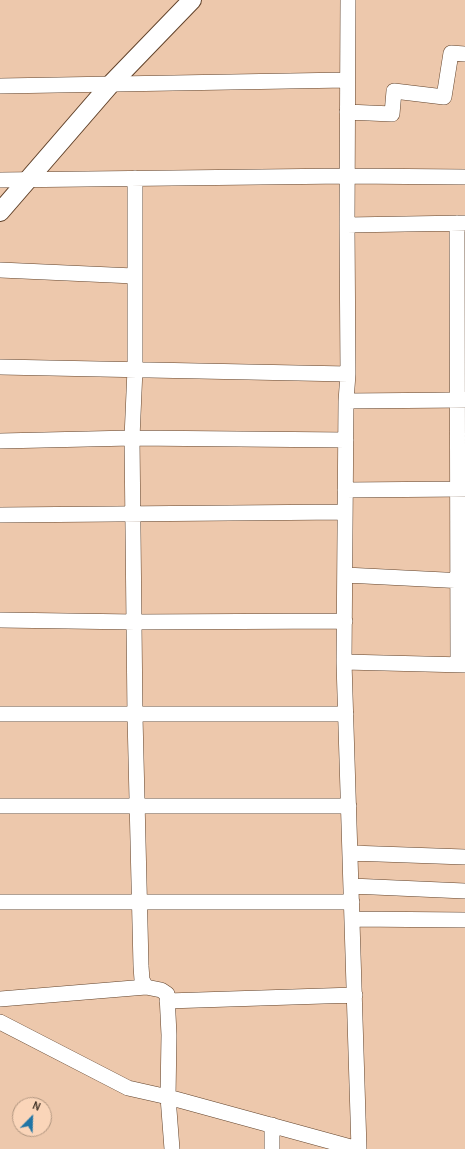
<!DOCTYPE html>
<html>
<head>
<meta charset="utf-8">
<style>
	body { margin:0 }
	#map { position:relative; width:465px; height:1149px; overflow:hidden; background:#edc8ac; font-family:Karla,sans-serif }
	canvas { display:block }
	.north { position:absolute; left:12px; top:1097px; width:40px; height:40px; box-sizing:border-box; background:#fad5b9; border:1px solid #b0957f; border-radius:50%; rotate:23deg; font-size:11px; font-weight:700; line-height:16px; text-align:center; color:#423428 }
	.north::after { content:''; display:block; margin:auto; width:14px; height:18px; background:#2075a5; clip-path:polygon(50% 0,100% 100%,50% 72%,0 100%) }
</style>
</head>
<body>
<div id="map">
<canvas width="465" height="1149"></canvas>
<div class="north">N</div>
</div>
<script>
const ctx = document.querySelector('canvas').getContext('2d');
ctx.lineJoin = 'round';
function stroke(path, color, width, dash) {
  ctx.strokeStyle = color;
  ctx.lineWidth = width;
  ctx.lineCap = dash ? 'butt' : 'round';
  ctx.setLineDash(dash || []);
  ctx.stroke(path);
}
const minor = new Path2D(`
	M348,0L347,225L348,374L346,401L344,662L359,1149
	M0,86L347,80
	M347,112L392,114L394,91L444,97L451,53L465,54
	M135,178V369L132,438L135,716L141,966L142,980L146,987L161,990L167,994L169,1035L168,1097L172,1149
	M0,180L347,176L465,177
	M457,223L458,665
	M347,225L465,223
	M0,270L134,276
	M0,367L348,374
	M346,401L465,400
	M0,441L132,438L346,440
	M345,490L465,489
	M0,515L345,512
	M345,575L465,581
	M0,620L135,622L345,621
	M344,662L465,665
	M0,714H346
	M0,806H349
	M350,853L465,857
	M351,886L465,891
	M0,902H352
	M352,919L465,920
	M0,999L146,987
	M167,1001L355,995
	M0,1022L128,1088L168,1097L358,1149
	M272,1125V1149`);
const tertiary = new Path2D(`
	M0,212L109,86L192,0`);
stroke(minor, '#61422a', 16);
stroke(tertiary, '#61422a', 20);
stroke(minor, '#fff', 15);
stroke(tertiary, '#fff', 18);
</script>
</body>
</html>
